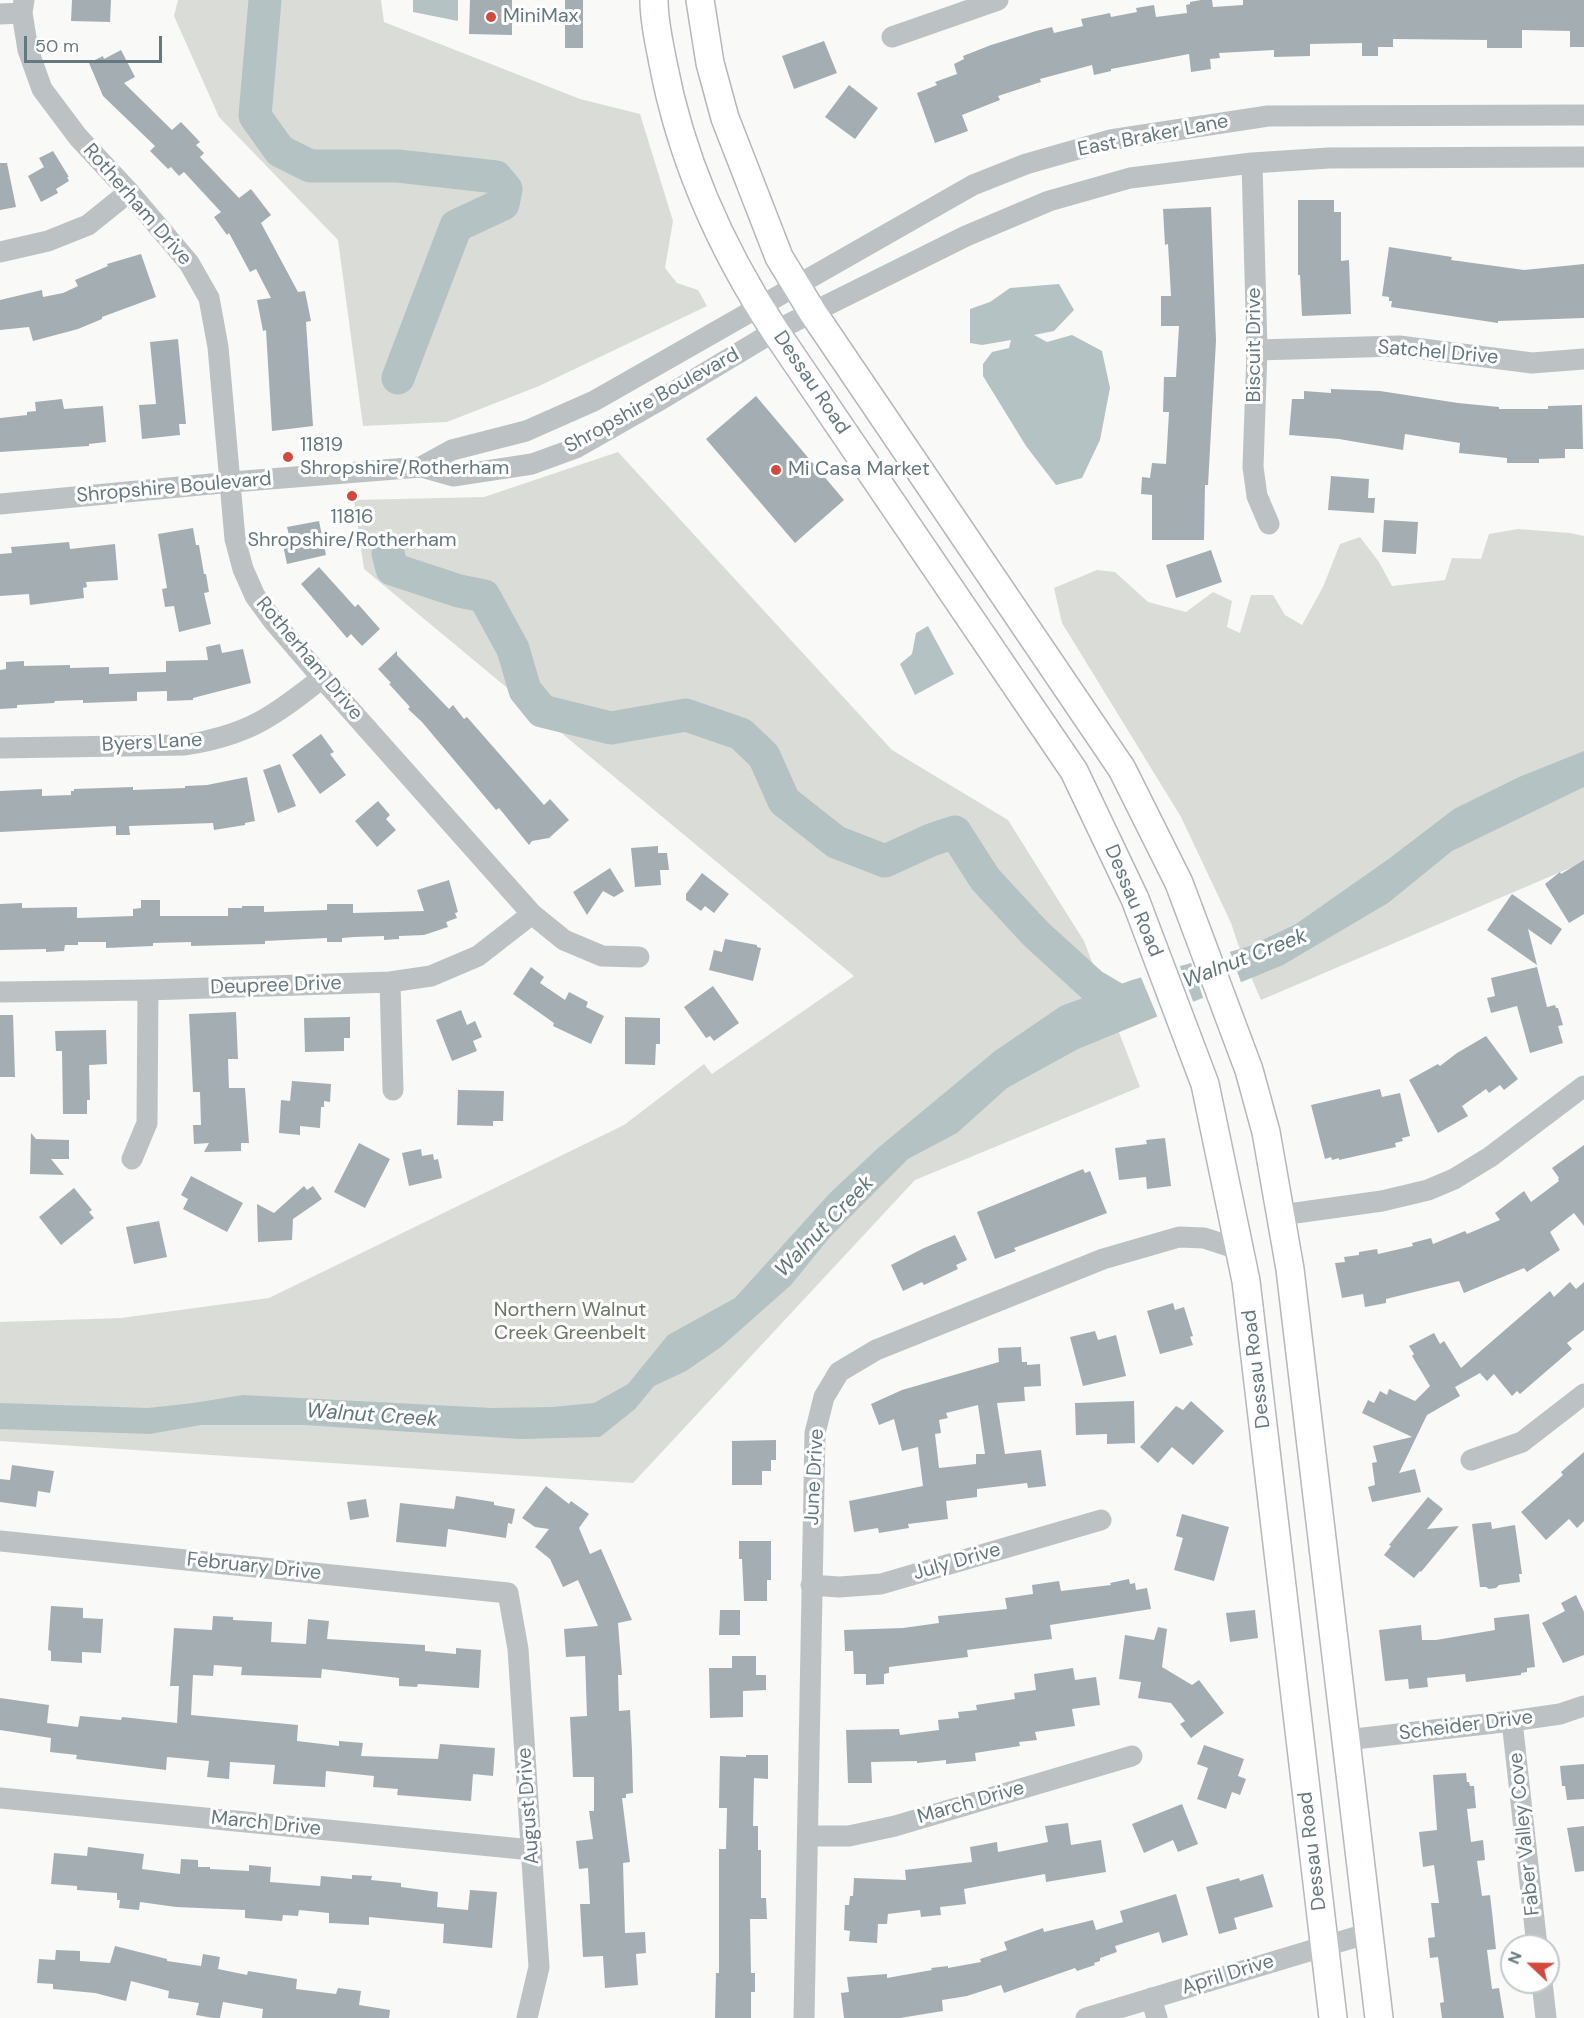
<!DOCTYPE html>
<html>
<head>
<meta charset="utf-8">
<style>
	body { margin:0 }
	#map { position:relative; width:1584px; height:2018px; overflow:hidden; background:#f9f9f7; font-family:"DM Sans",sans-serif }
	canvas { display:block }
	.north { position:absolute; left:1500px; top:1934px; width:60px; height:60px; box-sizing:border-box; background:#fff; border:2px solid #c2c9cc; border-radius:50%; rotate:292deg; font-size:16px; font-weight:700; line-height:24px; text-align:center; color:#66787f }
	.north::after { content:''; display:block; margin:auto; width:21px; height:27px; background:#d2493e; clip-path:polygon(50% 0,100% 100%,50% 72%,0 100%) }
	.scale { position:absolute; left:24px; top:36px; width:138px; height:27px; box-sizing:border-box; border:3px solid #66787f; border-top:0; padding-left:8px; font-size:18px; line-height:21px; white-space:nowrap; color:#66787f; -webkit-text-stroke:4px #fff; paint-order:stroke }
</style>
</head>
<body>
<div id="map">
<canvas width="1584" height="2018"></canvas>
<div class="north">N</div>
<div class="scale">50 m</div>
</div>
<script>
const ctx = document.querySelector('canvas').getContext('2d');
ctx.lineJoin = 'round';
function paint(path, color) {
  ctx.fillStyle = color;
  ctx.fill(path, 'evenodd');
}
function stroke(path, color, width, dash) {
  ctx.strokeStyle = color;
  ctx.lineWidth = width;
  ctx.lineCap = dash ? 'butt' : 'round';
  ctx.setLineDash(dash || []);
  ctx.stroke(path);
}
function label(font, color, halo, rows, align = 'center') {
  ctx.font = font + ' "DM Sans",sans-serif';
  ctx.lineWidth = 6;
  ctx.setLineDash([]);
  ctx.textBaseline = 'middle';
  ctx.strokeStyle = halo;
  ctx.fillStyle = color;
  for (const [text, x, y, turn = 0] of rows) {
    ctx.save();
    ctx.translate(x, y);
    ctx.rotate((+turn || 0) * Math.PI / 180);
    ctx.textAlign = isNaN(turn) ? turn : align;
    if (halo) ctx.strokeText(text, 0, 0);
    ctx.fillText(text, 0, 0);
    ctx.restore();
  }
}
paint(new Path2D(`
	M178,0H381L384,22L580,99L640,114L673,221L665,268L677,283L698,290L707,306L539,386L447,422L363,426L338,240L219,117L174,16Z
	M618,452L892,750L1008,820L1084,941L1140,1087L915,1180L633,1483L0,1441V1322L121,1318L269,1298L624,1125L704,1064L712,1074L854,976L364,569L354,500L484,497Z
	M1518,529L1570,533L1584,536V862L1261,1000L1242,956L1231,923L1181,817L1062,623L1054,588L1097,570L1115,572L1148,602L1186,612L1213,592L1232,601L1227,627L1240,633L1251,595H1273L1285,615L1302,625L1323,587L1340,544L1360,537L1379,562L1392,586L1445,580L1452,558L1481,559L1489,534Z`), '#daddd7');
paint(new Path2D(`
	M413,0H458V21L413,12Z
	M1059,284L1074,310L1054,331L1034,335L1047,342L1072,335L1102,351L1110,388L1100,440L1082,478L1056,485L1026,446L983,376V364L992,352L1009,348L1011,340L982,345L970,343V309L990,302L1010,288Z
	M928,626L954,674L915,695L900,664L912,654L916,633Z
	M1584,751V787L1452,851L1388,903L1283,965L1078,1049L1007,1088L957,1133L908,1159L830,1237L791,1285L721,1347L686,1371L654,1386L635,1409L600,1437L520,1439L304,1425H201L150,1434L0,1429V1403L148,1408L193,1403L243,1395L492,1408L552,1407L594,1403L628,1384L668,1335L735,1298L830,1193L878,1148L995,1051L1061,1006L1132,980L1250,946L1296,924L1390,858L1454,809L1519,777Z`), '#b5c2c4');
paint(new Path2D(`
	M1229,949L1242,985L1204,1000L1190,960Z
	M1179,964L1194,1004L1158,1018L1140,975Z`), '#f9f9f7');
stroke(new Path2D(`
	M265,0L255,116L280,151L310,166H398L496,177L506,189L503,204L456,226L398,378
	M388,553L392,569L459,591L484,596L513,649L525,690L542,711L611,728L686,715L741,734L764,756L784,801L836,842L885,861L931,840L955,832L985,879L1036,934L1092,985L1126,1005`), '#b5c2c4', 33);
paint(new Path2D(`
	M72,0H111L110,22L71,21Z
	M470,0H512V35L469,34Z
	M565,0H583V48H565Z
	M1201,0H1212L1213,7L1243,5V0H1584V47H1570V31L1522,30V48H1487V40L1393,39V47H1378V56H1362V43L1310,44V56L1274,57V50L1219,53L1220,58L1210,59L1211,69L1191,72L1189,54L1111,69V71L1094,75L1092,65L1040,79L1041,82L998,96L1000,100L962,115L968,131L935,143L917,93L937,85L935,82L957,74L954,64L964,59L963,56L991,45L1036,31L1052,27L1054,33L1083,26L1081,19L1110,13L1111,17L1137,12L1136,8L1154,5L1156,17L1187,13L1186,5L1190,4V2Z
	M824,41L837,73L794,89L782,56Z
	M121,50L135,77L124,83L172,130L181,122L200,142L196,145L204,153L200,157L239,198L251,189L271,215L261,223L298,292L305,291L311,321L306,322L313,426L272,431L266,330L263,331L257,300L271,298L256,269L250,272L229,233L227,235L214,217L221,212L184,172L179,176L171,167L168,169L150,151L155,146L103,96L89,63L103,56L104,59Z
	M849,85L878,108L855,139L825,117Z
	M53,151L69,177H67L69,181L56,189L58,193L41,202L28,176L44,167L39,158Z
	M0,163H7L16,207L0,210Z
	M1298,200H1334V212H1341V261L1349,260L1351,314L1302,316L1300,275H1298Z
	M1211,207L1216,341L1208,485H1205L1204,540H1152V495L1141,494L1142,477L1150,478L1152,463L1166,464L1169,412H1163L1164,377H1176L1179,326H1161V296H1171L1168,244L1165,245L1163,209Z
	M1389,247L1452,257L1451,260L1524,270L1584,264V318L1498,321V323L1391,307L1392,301H1389V297L1382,296Z
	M141,254L156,297L102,317V319L78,329L33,341L29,327L0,330V300L42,290L43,297L63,293L78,286L75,280L108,266L107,264Z
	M178,339L186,424H179L180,435L142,439L139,405L156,404L150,342Z
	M1331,389L1380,391L1458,403L1499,407V409H1548V406L1582,405L1583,449H1565V458L1539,459V463H1507V458L1459,453L1460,443L1405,434L1403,450L1339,439L1289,435L1292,399H1304V391L1331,393Z
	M756,396L844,500L795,543L706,439Z
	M62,399L64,409L103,406L106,442L89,444V446L0,452V418L27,415V412L36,411L35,402Z
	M1331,476L1369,479L1368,498H1375L1374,513L1328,510Z
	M1384,520L1418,522L1416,554L1382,552Z
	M319,521L326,555L287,564L283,545L291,543L287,527Z
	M193,528L196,545H199L204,574H206L209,592L204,593L211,624L179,632L174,606L165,607L162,589L167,588L158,534Z
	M69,542L70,549L115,544L118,580L86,582L87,587L83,588L84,598L30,605L29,594L0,596V554L12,553L11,547Z
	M1211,550L1222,582L1176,598L1166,565Z
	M319,567L355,607L358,604L380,629L362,646L351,634L347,638L301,584Z
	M220,644L222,653L243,649L251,683L193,698V700L167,701V691L137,692V701L83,703V700L55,701L54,703L17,705V708L0,709V670L6,669V662L24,661V666L70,665V668L109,667V674L166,672V661L208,660L206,647Z
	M397,651V655L449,709L453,705L464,719L467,717L544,805L550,799L569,820L549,838L532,841L529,845L499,808L496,810L422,722L408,709L410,707L389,684L391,683L378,669Z
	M321,734L334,752L330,754L346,775L320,794L292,755Z
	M280,764L296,806L278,813L263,770Z
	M247,777L255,821L245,823V825L214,830L213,823L129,826L130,835H116V826L0,832V791L42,789V796L71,795V791H74V789L133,787V790L185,788V786L207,785Z
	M378,801L390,815L386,819L396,830L377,847L355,821Z
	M658,846V853H667L669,870H660L661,885L635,887L631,848Z
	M1584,860V914L1569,923L1545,884L1560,872L1561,874Z
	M610,868L624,891L614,897L603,891L587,915L573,892Z
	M702,873L729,894L714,913L705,906L701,911L686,900V894Z
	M449,880L458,912L455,913L457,918L446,922L448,927L424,935L399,936V939L384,940V936L354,937L342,938V942H327V938L265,941V944L191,946V942L153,943V946L106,948V942H78V945H65L64,951L46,952V949L0,950V904L22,903V908L77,907V918L133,916V909L141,908V900H160V916H228V908H242V906H264V912L327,910V904H353V913L424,911L417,890Z
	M1512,894L1562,929L1551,945L1528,929L1537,965L1487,930Z
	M725,939L757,945V947L761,948L753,981L709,970L714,950L722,952Z
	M531,967L544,977L540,983L565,1000L569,992L588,1002L586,1007L604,1016L591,1044L553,1026L554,1023L513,994Z
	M1537,967L1547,1007L1555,1005L1556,1008H1558L1563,1025L1558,1026L1563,1043L1530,1053L1517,1006L1491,1013L1487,998L1495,996L1491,978Z
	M713,986L739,1023L714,1041L710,1036L706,1038L684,1007Z
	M461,1010L467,1025L475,1021L482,1037L473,1041L477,1051L452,1061L436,1020Z
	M236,1012L238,1059H228L229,1088H245L249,1143H241V1151L204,1152L209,1143L194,1144L193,1125H201L200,1092H193L189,1014Z
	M0,1015H13L15,1077H0Z
	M350,1017V1038H344V1051L305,1052L304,1018Z
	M625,1017L660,1018V1044H656L655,1065L625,1064Z
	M106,1030L107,1064L89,1065L90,1100H87V1114H63L62,1051H56L55,1031Z
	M1486,1036L1518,1079L1504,1090L1500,1085L1489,1093L1486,1089L1462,1106L1468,1116L1438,1133L1409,1080L1438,1064L1440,1066L1457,1053Z
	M292,1081L331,1084L330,1102L324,1101V1107H321L320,1128L300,1126V1135L279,1133L281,1100L290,1101Z
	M1380,1089L1382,1097L1400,1093L1410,1136L1402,1138L1403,1141L1395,1143L1396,1147L1339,1160V1158L1332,1160L1331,1157L1325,1159L1311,1105Z
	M458,1090L504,1091L503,1121H493V1126L457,1125Z
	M31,1133L36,1139L69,1140V1159H51L64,1175L30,1174Z
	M1165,1138L1171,1186L1147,1189L1146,1177L1119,1180L1115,1148L1147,1144L1146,1140Z
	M359,1143L390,1159L365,1208L334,1192Z
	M1584,1145V1226L1574,1213L1550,1232L1560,1250L1527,1272L1524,1268L1464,1293L1459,1281L1386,1299V1303L1365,1307L1363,1294L1342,1298L1335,1263L1345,1262L1344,1257L1359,1255V1252L1377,1249L1378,1254L1413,1246L1412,1243L1431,1238L1433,1244L1465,1231L1467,1234L1500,1220L1495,1213L1524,1191L1531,1202L1559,1181L1558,1179L1559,1178L1552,1168Z
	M421,1149L422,1156L433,1154L434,1160L438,1159L442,1178L409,1186L402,1153Z
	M1083,1169L1085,1173L1090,1171L1107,1213L1014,1248L1016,1251L995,1259L977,1212Z
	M191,1176L243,1203L227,1232L183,1209L188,1199L181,1195Z
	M304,1186L307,1190L313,1186L322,1199L293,1219L292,1240L258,1242L257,1204L274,1213Z
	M74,1188L92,1210L89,1212L94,1218L61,1245L39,1217Z
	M159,1221L167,1257L134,1264L126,1227Z
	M955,1235L967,1260L956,1265L958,1269L924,1285L922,1282L903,1291L891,1265L924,1248Z
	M1570,1282L1576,1289L1584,1282V1330L1567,1343L1572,1349L1520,1394L1517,1391L1512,1396L1494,1374L1487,1381L1480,1373L1455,1387L1460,1396L1427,1415L1399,1473L1415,1469L1421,1492L1372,1502L1368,1487L1375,1485L1372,1463L1377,1462L1373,1446L1412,1437L1362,1413L1368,1400L1374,1403L1380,1391L1387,1395L1389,1389L1415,1401L1430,1386L1412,1356L1414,1354L1409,1346L1434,1333L1440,1344L1444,1341L1461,1368L1550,1291L1554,1297Z
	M1173,1303L1175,1310L1184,1307L1193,1336L1190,1337L1193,1345L1160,1354L1147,1311Z
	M1095,1331L1098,1340L1116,1335L1126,1376L1083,1386L1070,1337Z
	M1021,1347L1022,1362H1027V1365L1040,1364L1041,1386L1024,1387L1025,1401L997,1403L1005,1454L1041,1450L1046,1486L1028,1488L1027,1483L977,1489V1497L946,1501L948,1519L908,1524L909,1528L879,1533L878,1528L854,1532L849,1501L923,1486L918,1447L902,1451L894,1419L879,1425L871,1404L902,1390L999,1362L998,1348ZM978,1405L985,1454H976V1464L939,1468L935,1434L941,1433L939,1420L948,1418L946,1413Z
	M1134,1401L1135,1443L1107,1444V1434L1076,1435L1075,1403Z
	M1191,1401L1224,1431L1193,1465L1172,1447L1158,1463L1140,1447L1176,1406L1183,1410Z
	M776,1440V1460H771V1471H762V1485H732V1441Z
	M1584,1452V1521L1577,1528L1569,1519L1546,1540L1521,1512L1563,1475L1561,1472Z
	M12,1465L54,1471L50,1493L38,1491L36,1507L0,1502V1479L10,1480Z
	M546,1486L569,1504L571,1501L589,1514L579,1528L590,1554L601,1549L632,1620L618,1623L622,1675H618L619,1711L630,1710L632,1750L633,1793L626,1794V1798H622L630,1862L623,1863L625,1933L645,1932L646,1953L636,1954L638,1985L605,1988L603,1956L583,1957L580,1904H590L588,1868L579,1869L576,1841L593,1839L589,1811H594V1777H573L570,1717L587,1716L585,1656L566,1657L564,1629L598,1626L578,1580L563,1587L550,1559L535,1547L549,1529L535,1527L522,1518Z
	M456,1496L494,1502V1505L515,1509L512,1524L508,1523L506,1538L448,1529L446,1547L396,1542L400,1503L454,1509Z
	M1428,1497L1443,1509L1427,1529L1459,1526L1421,1572L1420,1571L1414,1578L1384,1555L1391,1546L1389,1545Z
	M366,1499L369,1517L350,1520L347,1502Z
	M1182,1514L1229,1527L1214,1581L1174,1570L1183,1538L1176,1536Z
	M1491,1522L1492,1529L1515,1525L1522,1574H1519L1520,1582L1499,1585L1496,1588L1489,1589L1486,1587H1480L1472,1524Z
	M739,1541H771V1580H767V1601H744L742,1559H739Z
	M1129,1579L1130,1584L1135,1583L1136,1590L1147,1588L1151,1609L1050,1625L1052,1639L967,1650L968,1657L889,1667V1673L884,1674V1684L866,1685V1674H854L853,1651H845L844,1630L903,1628L939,1623L938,1616L1007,1609L1005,1598L1033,1594L1032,1585L1059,1581L1061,1591L1111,1585L1110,1583Z
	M1576,1595L1584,1612V1655L1563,1663L1542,1623L1565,1611L1561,1603Z
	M51,1606L83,1608V1618L103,1619L101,1653L82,1652V1663L51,1661V1651L48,1650Z
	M720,1610H740V1635H719Z
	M1255,1610L1258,1638L1230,1642L1226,1613Z
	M1529,1614L1535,1667L1527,1668V1672L1521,1673V1675L1466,1682L1465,1674L1427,1678L1428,1687L1409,1689L1408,1679L1385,1681L1379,1630L1421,1625L1422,1640H1436L1495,1630L1494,1618Z
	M213,1616L233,1617V1620L272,1622L271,1642L306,1644L308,1619L329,1621L327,1639L425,1645V1651L456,1654V1648L481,1650L479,1688L418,1684L417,1687L399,1686V1678L322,1669L321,1678L241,1675L242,1667L214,1665L213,1676L193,1675L191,1715L298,1725L297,1741L339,1746V1741L363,1743L361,1756L438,1759L440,1744L495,1748L493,1776L473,1774L471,1801L397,1795L398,1789L373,1787L374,1776L326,1771L325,1787L273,1784L275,1765L230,1762L229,1779L207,1777L209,1761L167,1757L166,1770L76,1759L77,1755L50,1752L51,1738L0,1730V1698L49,1705L47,1723L78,1727L80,1716L121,1720L122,1717L177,1723L179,1686H170L174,1628L212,1630Z
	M1158,1627L1167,1629L1162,1667L1192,1685L1199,1680L1224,1713L1191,1738L1180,1724L1185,1721L1171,1703L1138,1698L1141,1682L1119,1679L1125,1635L1154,1640Z
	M732,1656H756V1675H766V1690L743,1691V1717L710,1718L709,1668H732Z
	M1073,1668L1075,1680L1096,1677L1100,1705L1072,1709L1075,1726L1035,1732L1037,1740L1019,1742L1020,1746L975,1753L976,1761L946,1764V1760L917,1763V1761L871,1762L872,1783H848L846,1730L899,1729L900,1735L939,1730L938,1720L959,1718L958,1712L977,1710L976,1705L1015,1699L1014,1693L1036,1690L1034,1674Z
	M1204,1745L1244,1759L1238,1776L1246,1779L1240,1795L1232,1792L1226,1809L1197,1799L1208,1768L1197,1764Z
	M746,1755H768V1779L754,1778L753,1826H758V1850H761V1898H766L767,1919H750L751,1973H755V1992H751V2018H715L716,1973H719V1849H726L727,1808H719L720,1756L746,1757Z
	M1584,1764V1799L1567,1800L1565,1786H1562L1560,1766Z
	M1466,1773L1467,1782H1469L1470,1786H1474L1476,1808L1467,1809L1471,1842L1483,1840L1485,1860L1477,1861L1482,1896L1490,1895L1492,1912L1496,1949L1487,1950L1492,1989L1499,1988L1504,2018H1442L1440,2003L1444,2002L1438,1957L1430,1958L1428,1938L1435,1937L1431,1903H1439L1434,1865L1423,1867L1419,1832L1437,1830L1433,1775Z
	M1182,1804L1198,1844L1178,1852L1173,1840L1144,1853L1132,1824Z
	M1068,1823L1071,1845L1101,1840L1106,1872L1046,1882L1045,1874L964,1889L966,1904L940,1907L941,1915L921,1917L920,1910L888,1914L887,1924H878L877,1943L849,1941L850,1931L844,1930L845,1905H849L850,1896H853L854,1878L906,1880L905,1870L972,1862L970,1847L997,1842L998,1852L1048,1842L1045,1826Z
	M1584,1826V1871L1575,1872L1567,1828Z
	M88,1847L144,1854L142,1869L180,1874L181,1859L198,1860V1867H210V1869L249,1871V1865L271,1867L270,1882L320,1886L321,1876L352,1879V1875L372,1876L371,1880L401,1883V1887L438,1892L437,1907L468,1910L470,1890L497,1892L492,1948L443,1943L444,1924L369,1917V1925L329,1923V1913L299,1910L298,1916L283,1915L282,1921L245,1918V1910L176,1907L140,1902L139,1910L119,1908L120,1900H117V1893L77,1890V1886L51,1884L54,1853L87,1856Z
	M1263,1874L1273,1907L1234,1918L1237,1929L1219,1934L1206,1887L1239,1878L1240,1881Z
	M1176,1894L1188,1935L1162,1943L1159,1932L1115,1946L1117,1952L1100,1958V1961L1094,1963L1095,1965L1077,1971L1075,1968L1004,1993L1001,1985L967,1996L942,2000L943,2011L900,2018H844L841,1993L849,1992L847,1977L887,1974V1978L932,1970L931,1968L948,1966V1968L981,1962L980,1959L1007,1950L1004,1942L1043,1928L1044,1932L1093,1920L1096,1930L1123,1922L1120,1911Z
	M115,1946L167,1959V1961L201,1966L203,1954L220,1957L218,1969L247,1975L248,1971L297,1979L296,1989L336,1994L338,1988L361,1991L359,2005L390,2010L389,2018H262L263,2009L223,2002L220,2018H214L196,2015L199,2003L168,1998L169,1991L131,1981L126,2001L95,1993L53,1989V1984L37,1983L39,1959L55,1960L56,1950L80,1951V1961L110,1963Z`), '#a4aeb2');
const major = new Path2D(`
	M654,0C654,22 659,42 663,63C681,159 722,250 775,331L1074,771L1135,899L1205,1084L1246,1281L1333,2018
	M700,0L710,63L725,118L779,257L813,313L1122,769L1179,883L1249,1070L1266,1132L1290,1269L1379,2018`);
stroke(major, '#b2b8bb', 30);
stroke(new Path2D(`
	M24,0L22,13L28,50L42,89L78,137L129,192L189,263L209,298L218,347L235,539L243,569L255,596L274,622L322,678L532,914L564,940L602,956L639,957
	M0,14L22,13
	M892,37L998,0
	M1252,163L1257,350L1253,467L1257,496L1269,524
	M0,252L48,241L88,225L129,192
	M1257,350L1399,346L1532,363L1584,359
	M421,467L452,450L526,431L594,401L973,185L1026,164L1110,140L1268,116L1584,115
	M0,504L232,482L421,467L453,476L532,464L576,448L655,403L775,331L966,236L1049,201L1130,178L1252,163L1329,158L1584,157
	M0,748L185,745C248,735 273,717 322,678
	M390,982L393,1090
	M0,992L148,990L390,982L431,976L478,956L532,914
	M132,1159L147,1123L148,990
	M1281,1215L1382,1201L1428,1190L1454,1179L1490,1157L1584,1086
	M1471,1460L1522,1442L1584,1394
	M0,1541L508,1593L518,1649L539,1967L527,2018
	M811,1585L839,1587L881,1584L1101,1520
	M1512,1721L1537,1946
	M1346,1740L1512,1721L1560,1714L1584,1706
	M0,1798L532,1850
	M808,1836H849L895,1826L1132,1756
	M1542,1982L1546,2018
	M1151,1998L1157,2018
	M804,2018L815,1433L824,1397L839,1372L876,1350L1103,1259L1179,1237L1204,1238L1241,1250
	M1086,2018L1369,1933`), '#bcc2c4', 21);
stroke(major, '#fff', 27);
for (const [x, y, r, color] of [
	[491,17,6,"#d2493e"],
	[288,457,6,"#d2493e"],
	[776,470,6,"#d2493e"],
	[352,496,6,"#d2493e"]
]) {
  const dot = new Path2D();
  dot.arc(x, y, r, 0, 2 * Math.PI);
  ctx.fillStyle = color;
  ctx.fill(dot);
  stroke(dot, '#fff', 2);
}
label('20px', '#66787f', '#fff', [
	["MiniMax",503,17],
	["11819",300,446],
	["Shropshire/Rotherham",300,469],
	["Mi Casa Market",788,470],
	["11816",352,518,"center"],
	["Shropshire/Rotherham",352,541,"center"]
], 'left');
label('20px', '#66787f', '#fff', [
	["East Braker Lane",1153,136,-11],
	["Rotherham Drive",137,205,49],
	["Biscuit Drive",1255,345,-90],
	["Satchel Drive",1438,353,5],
	["Dessau Road",811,383,56],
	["Shropshire Boulevard",652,401,-29],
	["Shropshire Boulevard",174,488,-5],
	["Rotherham Drive",309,659,50],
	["Byers Lane",152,743,-3],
	["Dessau Road",1133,901,67],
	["Deupree Drive",276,986,-2],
	["Dessau Road",1257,1369,-97],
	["June Drive",815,1477,-87],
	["July Drive",957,1562,-16],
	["February Drive",254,1567,6],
	["Scheider Drive",1466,1726,-7],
	["March Drive",971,1803,-16],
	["August Drive",529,1806,-94],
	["March Drive",266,1824,6],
	["Faber Valley Cove",1525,1834,-96],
	["Dessau Road",1313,1851,-97],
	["April Drive",1228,1975,-17]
]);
label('20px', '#6b7865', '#fff', [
	["Northern Walnut",570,1311],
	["Creek Greenbelt",570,1334]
]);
label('italic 21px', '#627678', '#fff', [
	["Walnut Creek",1245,959,-21],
	["Walnut Creek",825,1227,-46],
	["Walnut Creek",372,1416,4]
]);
</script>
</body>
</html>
